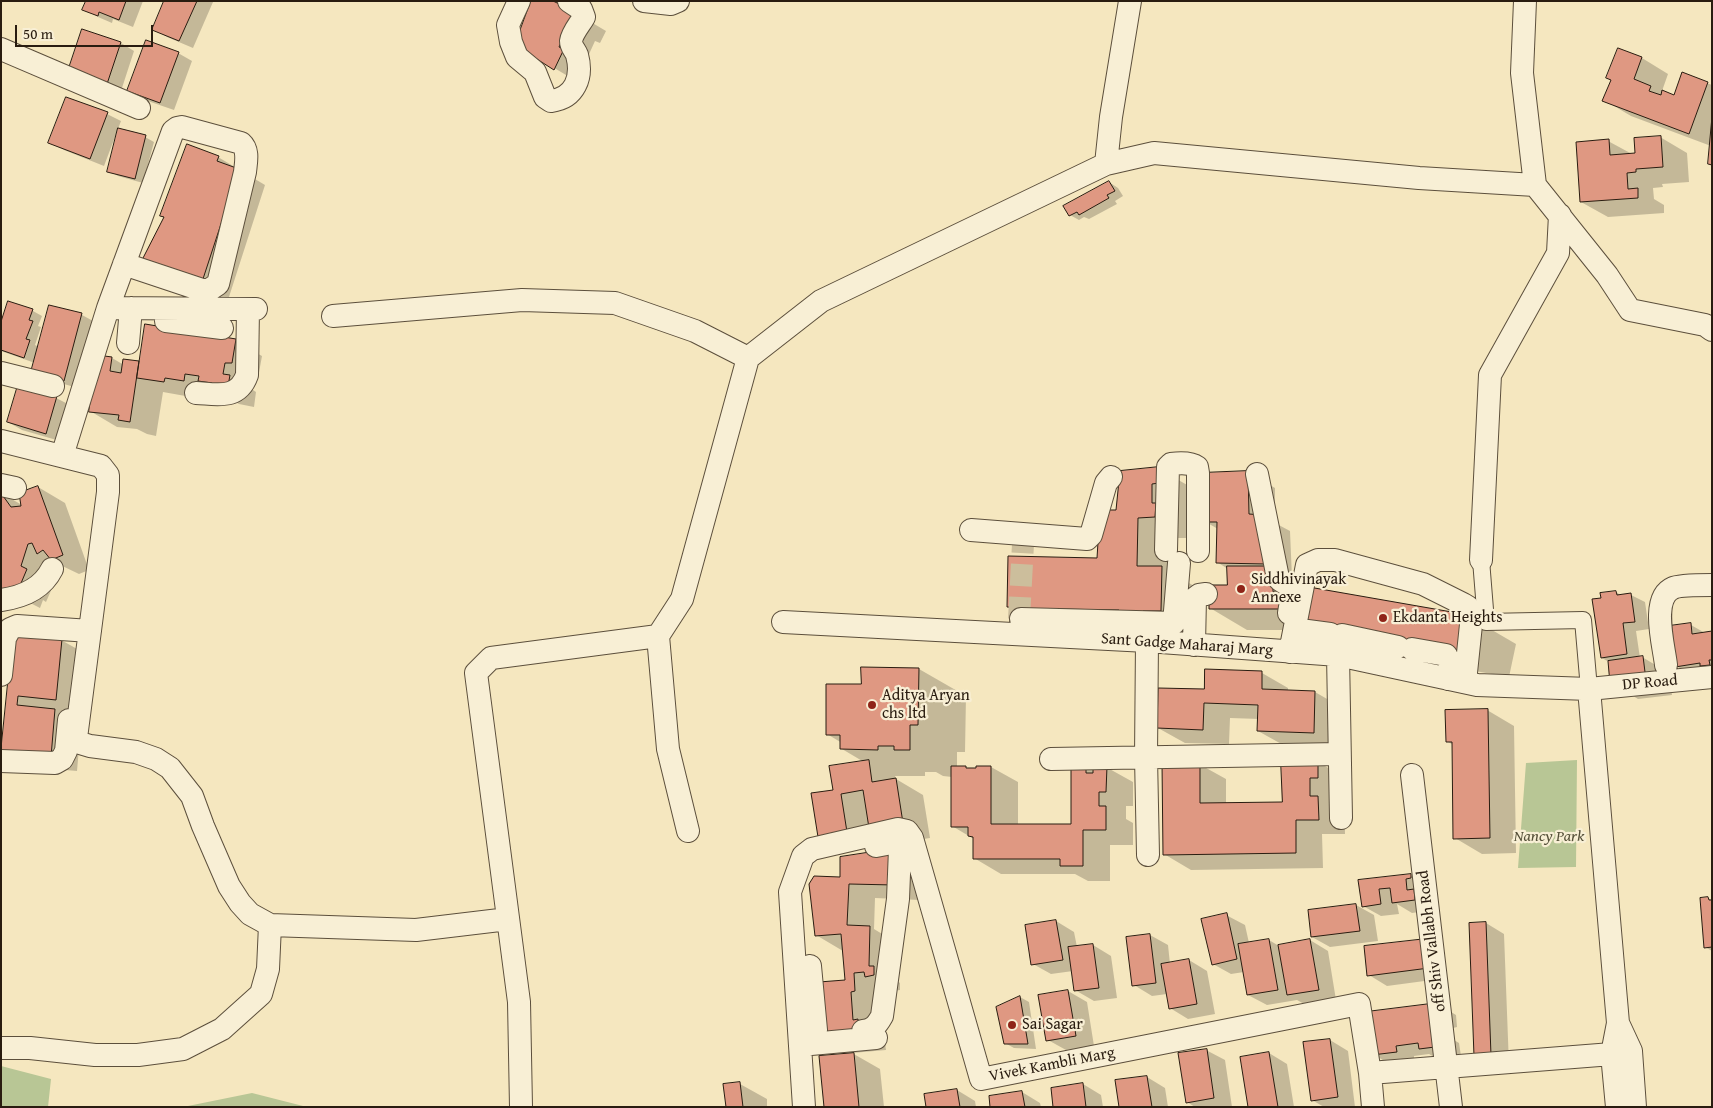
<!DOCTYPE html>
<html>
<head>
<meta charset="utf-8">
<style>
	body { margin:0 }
	#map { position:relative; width:1713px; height:1108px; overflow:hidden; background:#f5e7bf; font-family:"Gentium Book Plus",serif }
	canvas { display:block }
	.frame { position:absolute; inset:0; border:2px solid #291c10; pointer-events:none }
	.scale { position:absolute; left:15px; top:25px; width:138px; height:22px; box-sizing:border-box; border:2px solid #291c10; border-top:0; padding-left:6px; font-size:15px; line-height:18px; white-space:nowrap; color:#291c10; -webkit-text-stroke:4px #f8efd5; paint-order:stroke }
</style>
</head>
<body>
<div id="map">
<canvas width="1713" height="1108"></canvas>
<div class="frame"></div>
<div class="scale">50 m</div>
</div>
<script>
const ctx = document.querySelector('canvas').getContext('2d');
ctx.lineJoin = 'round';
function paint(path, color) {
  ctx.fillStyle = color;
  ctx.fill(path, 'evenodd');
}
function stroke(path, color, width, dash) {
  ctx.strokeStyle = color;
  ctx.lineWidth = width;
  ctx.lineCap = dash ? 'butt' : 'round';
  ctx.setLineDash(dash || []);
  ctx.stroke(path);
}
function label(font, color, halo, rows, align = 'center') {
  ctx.font = font + ' "Gentium Book Plus",serif';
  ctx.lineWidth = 4.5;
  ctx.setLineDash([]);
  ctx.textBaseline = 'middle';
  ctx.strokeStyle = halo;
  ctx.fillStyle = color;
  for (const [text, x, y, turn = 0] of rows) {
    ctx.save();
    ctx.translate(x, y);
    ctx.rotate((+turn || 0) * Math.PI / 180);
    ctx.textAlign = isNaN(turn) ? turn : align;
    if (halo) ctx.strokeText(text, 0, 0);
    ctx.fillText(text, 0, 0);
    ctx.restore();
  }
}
paint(new Path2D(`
	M1577,760L1576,867L1518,868L1526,763Z
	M1,1066L51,1079L48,1107H1Z
	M252,1093L307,1107H183Z`), '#b8c695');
paint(new Path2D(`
	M87,1H143L133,27L113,19L112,23L98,17L84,9Z
	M165,1L213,2L193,48L167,37L153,29Z
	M579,15L606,31L600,43L595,41L585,63L581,84L516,45Z
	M83,31L121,43L134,51L121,91L83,78Z
	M1619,49L1642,58L1668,74L1662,91L1674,96L1683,74L1712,85V165L1709,164L1711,146L1631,116L1604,100L1612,80Z
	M178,53L192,61L174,110L142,99L128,91Z
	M107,114L121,121L104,166L64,150L50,143Z
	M145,137L154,142L143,183L118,176L109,171Z
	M1660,137L1687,153L1689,182L1662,184L1663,187L1653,188L1654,199L1664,205V213L1608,217L1581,202L1608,141L1632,154H1637Z
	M218,157L265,185L228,300L189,285L143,260Z
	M1109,182L1118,188L1123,196L1115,201L1117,204L1089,219L1084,217L1079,220L1070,215Z
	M9,303L33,311L42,316L38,326L41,327L35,345L39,347L50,306L82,315L95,322L78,388L46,379L35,363L1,351V326Z
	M235,341L262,356L258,378L252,377L250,388L256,392L254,407L239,404L212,388L191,397L163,392L156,436L147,434L137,429L117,427L90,411L112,358L124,365V360L140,363Z
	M56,398L70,405L60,441L22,430L8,422Z
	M1159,469L1196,490L1192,538H1175L1174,574L1199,589L1198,632L1180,631L1181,636L1046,628L1008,607L1098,559L1117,511Z
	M1248,472L1275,488V523L1290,531L1292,578L1309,588L1468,616L1516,644L1509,677L1345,648L1315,630H1247L1210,608L1228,586V569L1217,562L1218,529L1204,521Z
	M38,487L65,503L89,570L79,574L54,562L53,586L46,602L43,600L40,608L1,588V493L22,505Z
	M1616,592L1622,596L1631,595L1645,602L1649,629L1636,631L1640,658L1642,657L1669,673L1672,695L1638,699L1612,683L1609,662L1602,658L1603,599Z
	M1691,625L1705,633L1712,632V680L1703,682L1676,666Z
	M14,636L61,640L88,655L83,715L59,712L81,725L77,771L30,767L3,752Z
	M919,669L966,696L965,752H957V767H965L970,770L991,767L1018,782V826H1072L1086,767L1094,771L1106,767L1133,782V806H1126V819L1133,823V845H1110V881H1088L1075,874H1001L974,858V839L952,826V777L943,776L936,772H925V776H895L896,779L923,795L930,838L846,851L835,791L864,762L842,749V743L827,734L862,686Z
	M1262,673L1288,688V691L1315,692L1341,707L1340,748L1285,746L1258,731L1259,719L1230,718L1229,744L1185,743L1158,728L1205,691Z
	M1487,710L1514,726L1516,853L1482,854L1455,838L1453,745L1447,741Z
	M1318,762L1344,777L1345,834H1322L1323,868L1191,870L1164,854L1199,764L1226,779V804L1283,803Z
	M918,866L920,900L875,898L874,929L897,943L896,980L900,983V990L893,991L886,988L884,1036L886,1050L852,1053L880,1069L884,1107H825L846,1055L817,1038L846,981L843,951L816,935L841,878Z
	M1410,875L1429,885L1433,910L1412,913L1397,904L1399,914L1381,916L1363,906L1360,881Z
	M1708,898L1712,900V951L1705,947Z
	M1356,905L1374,915L1378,941L1330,947L1312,937Z
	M1226,915L1245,925L1249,943L1269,940L1279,946L1310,940L1328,951L1336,1000L1306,1005L1297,1000L1267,1005L1248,995L1244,972L1231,974L1213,964Z
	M1056,921L1074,932L1077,947L1093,945L1111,956L1117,998L1094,1001L1075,990L1073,971L1051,974L1033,964Z
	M1486,923L1504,934L1509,1065L1475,1055Z
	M1150,935L1168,945L1170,964L1189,960L1207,971L1215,1014L1188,1019L1170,1008L1167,994L1152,996L1134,985Z
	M1425,940L1447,978L1387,986L1369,975Z
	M1068,991L1087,1002L1094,1046L1066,1050L1048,1040L1040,996Z
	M1020,997L1029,1002L1036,1049L1014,1048L1005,1043L997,1008Z
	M1438,1004L1456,1015L1457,1027L1453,1028L1454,1040L1459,1043L1461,1056L1438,1059L1429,1054L1414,1056V1062L1391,1065L1373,1054Z
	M1330,1040L1348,1051L1355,1107H1324L1312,1100Z
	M1206,1050L1225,1060L1232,1107H1195L1187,1102Z
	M1269,1053L1287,1064L1294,1107H1249Z
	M1147,1077L1165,1088L1168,1107H1120Z
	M740,1084L767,1099V1107H727Z
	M1083,1084L1101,1095L1103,1107H1055Z
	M957,1090L975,1101L976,1107H927Z
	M1022,1092L1040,1103L1041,1107H992Z`), '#0003');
const building = new Path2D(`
	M86,1H126L119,20L99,12L98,16L82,10Z
	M164,1H197L179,41L152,30Z
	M531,1H553L580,14L568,27L559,47L564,49L554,70L515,45Z
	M82,29L121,42L107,84L68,71Z
	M146,40L179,52L160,103L127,91Z
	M1618,48L1642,57L1634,79L1651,86L1649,91L1661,95L1662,90L1674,95L1682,72L1708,82L1689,134L1602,101L1611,80L1606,78Z
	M66,97L108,112L90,159L48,143Z
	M1712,117V165L1708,164Z
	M118,128L146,135L135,179L107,172Z
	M1661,136L1663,167L1636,169V172L1627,173L1628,189L1638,188V198L1580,202L1576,142L1609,139L1610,155L1635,153L1634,138Z
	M187,144L219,156L217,161L239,169L201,285L142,260L164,217L160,216Z
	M1109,181L1115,191L1107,195L1109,198L1079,215L1077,212L1069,216L1063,206Z
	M8,301L33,309L29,320L33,321L26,339L30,340L24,358L1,350V322Z
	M49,305L82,313L64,381L31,372Z
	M145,324L236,339L232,363H225L223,374L230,375L227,392L211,389L212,383L198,381L199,376L185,374L184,381L165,378L164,382L137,378Z
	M97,355L112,357L110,371L121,373L123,359L139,361L130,422L118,420L119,415L89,412Z
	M18,385L57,396L46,434L7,422Z
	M1159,467V483L1152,484V503H1156L1155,517L1138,518L1137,566H1162L1161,611H1143V615H1119V610L1051,609L1026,613V608L1007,607L1008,556L1097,558L1100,510H1116L1120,471Z
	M1248,471L1249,514L1263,515L1266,564L1216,563L1217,522H1203L1201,473Z
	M38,486L63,555L51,560L43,550L37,554L32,543L28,544L21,566L27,569L19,588L12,594L1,588V493L11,507L21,506L19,493Z
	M1227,566H1273V592H1285V609H1209V585H1227Z
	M1303,586L1469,615L1462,651L1297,621Z
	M1616,591L1617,595L1631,593L1635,622L1623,623L1627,654L1601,658L1592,599L1601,598L1600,593Z
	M1691,623L1692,634L1712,631V660H1709L1710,665L1700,666V663L1675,667L1669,626Z
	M13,634L62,639L56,700L18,696L17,705L55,709L51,757L1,752Z
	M1643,656L1646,680L1610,684L1608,661Z
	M861,667L919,668L918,725H910V750H894V746H878V750L840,749V735H826V684H861Z
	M1205,669L1262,671V689L1315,691L1314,733L1257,731L1258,705L1204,703L1203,730L1157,728L1158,688L1204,689Z
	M1488,709L1490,838L1453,839L1452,742H1446L1445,710Z
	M869,760L872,782L896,778L903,823L869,828L863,790L841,794L847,832L818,837L811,793L833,790L829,766Z
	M1281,761H1318V778H1310V796H1318L1319,820H1296V853L1163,855L1162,763L1200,762V803L1282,802Z
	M1086,765V773H1093V766H1107L1106,792H1099V806H1106V830H1083V866H1060V859H973V837L968,836V827H951V766H966V768H976V766H991V824H1071V766Z
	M892,849L894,885L849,884L847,925L870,926L869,966H874V975L865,977L864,972L854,973L855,991L851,992L853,1020L858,1019L859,1035L815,1031L819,982L845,980L841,934L815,936L809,884L814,876L840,877V857Z
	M1411,874V878L1406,879L1407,890L1414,889L1415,900L1392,903L1390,888L1379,889L1381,904L1362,907L1358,880Z
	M1708,897L1709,900H1712V947L1704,948L1700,898Z
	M1356,904L1360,931L1311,937L1308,910Z
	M1227,913L1237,959L1212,965L1201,919Z
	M1056,920L1063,960L1031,965L1025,925Z
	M1486,922L1491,1055L1474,1056L1469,923Z
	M1150,934L1156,983L1132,986L1126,937Z
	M1269,939L1278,990L1247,995L1238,944Z
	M1310,939L1319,990L1287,995L1278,945Z
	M1426,939L1429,968L1367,976L1364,946Z
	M1093,944L1099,988L1074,991L1068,947Z
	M1189,959L1197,1004L1169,1009L1161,964Z
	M1068,990L1076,1036L1046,1041L1038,995Z
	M1020,996L1028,1044H1004L996,1007Z
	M1438,1003L1443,1046L1419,1049L1418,1043L1396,1046L1397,1052L1372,1055L1366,1012Z
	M1330,1039L1338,1097L1311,1101L1303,1042Z
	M1207,1049L1214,1098L1186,1103L1178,1053Z
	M1269,1052L1278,1107H1248L1240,1057Z
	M854,1053L859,1107H824L819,1056Z
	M1147,1076L1152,1107H1119L1115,1080Z
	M740,1082L743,1107H726L723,1084Z
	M1083,1083L1086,1107H1053L1051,1088Z
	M957,1089L960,1107H926L924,1094Z
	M1022,1091L1025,1107H990L989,1096Z`);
paint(building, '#df9882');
stroke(building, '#291c10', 1);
stroke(new Path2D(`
	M1019,619L1023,544`), '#ccbe9c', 22, [22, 11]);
const pedestrian = new Path2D(`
	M1481,560L1486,622L1583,620L1589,689`);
const minor = new Path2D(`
	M519,1L508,25L511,42L517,57L535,72L545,97L551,101C575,98 583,77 577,55C575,50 571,47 571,41C572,33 580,24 584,17L581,9L569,1
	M644,1L671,4L678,1
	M1525,1L1522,73L1535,185
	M1,49L139,108
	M1106,164L1111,117L1130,1
	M108,308L173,131L177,128L182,127L241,143C249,150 246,162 245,172L218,284L209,290H202L124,264
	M333,316L522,300L615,303L695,331L748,358
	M166,321L222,328
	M128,343L131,308
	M1,373L53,386
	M196,393C218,394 238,400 247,375L248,309
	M1,441L101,466L108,475V492L76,738L80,743L90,746L136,752L156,759L170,768L192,796L203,826L229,886L240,903L250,914L270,925L416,930L508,919
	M62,456L108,308L256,309
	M1257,474L1278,578C1282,583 1284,582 1288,585C1294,590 1290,606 1289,613
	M1,485L15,488
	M971,530L1087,539L1091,535L1106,483L1111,477
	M1166,550L1168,467L1171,464C1179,463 1190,462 1197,467L1198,473V551
	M1481,560L1490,375L1558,253L1560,215
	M1,600C23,597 42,589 52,569
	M1021,619L1174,623L1179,563
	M783,622L1147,641L1338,655L1477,685L1589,689L1712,677
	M1342,635L1398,647
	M658,636L668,749L688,831
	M1147,641L1146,757L1148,855
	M1194,645L1195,598L1199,595L1206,594
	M1412,649L1446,655L1450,663L1448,679
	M1296,651L1300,630L1330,634
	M1290,652L1307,565L1318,560H1335L1423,584L1463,604L1468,607L1472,615L1465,682
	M1338,655L1341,818
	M1666,665C1664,646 1650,598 1673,588C1679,585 1703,585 1712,585
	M1,675L5,638L10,629L17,626L90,631
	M1589,689L1618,1023L1612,1054L1617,1107
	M1051,759L1339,754
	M1,761L55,763L62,759L66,751L69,720
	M1412,775L1451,1107
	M810,966L816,1030
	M1618,1023L1631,1051L1635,1107
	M863,1031C873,1030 877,1025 882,1016L898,899L900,849L897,844L892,843L876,846
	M800,1045L876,1038
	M1,1048H30L95,1055H138L183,1049L222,1029L261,994L268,969L270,925
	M1370,1073L1612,1054
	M521,1107L519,1002L476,673L491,658L658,636L682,599L748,358L821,301L1106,164L1154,153L1419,178L1535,185L1607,275L1630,310L1705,325L1712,330
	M804,1107L790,892L803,856L812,849L898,829L907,831L912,838L981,1079L1359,1004L1370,1073L1373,1107`);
stroke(pedestrian, '#5c4f3c', 18);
stroke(minor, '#5c4f3c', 24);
stroke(pedestrian, '#f8efd5', 16);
stroke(minor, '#f8efd5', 22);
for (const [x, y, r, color] of [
	[1241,589,5,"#8f2418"],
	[1383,618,5,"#8f2418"],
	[872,705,5,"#8f2418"],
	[1012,1025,5,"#8f2418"]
]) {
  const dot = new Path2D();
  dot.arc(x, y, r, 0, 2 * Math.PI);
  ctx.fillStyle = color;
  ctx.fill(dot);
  stroke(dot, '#f8efd5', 2);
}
label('16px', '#291c10', '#f8efd5', [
	["Siddhivinayak",1251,580],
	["Annexe",1251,598],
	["Ekdanta Heights",1393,618],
	["Aditya Aryan",882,696],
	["chs ltd",882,714],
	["Sai Sagar",1022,1025]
], 'left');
label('16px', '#291c10', '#f8efd5', [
	["Sant Gadge Maharaj Marg",1187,645,4],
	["DP Road",1650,683,-5],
	["off Shiv Vallabh Road",1432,941,-97],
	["Vivek Kambli Marg",1052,1065,-11]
]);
label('italic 16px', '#544f38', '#f8efd5', [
	["Nancy Park",1549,837]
]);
</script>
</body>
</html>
